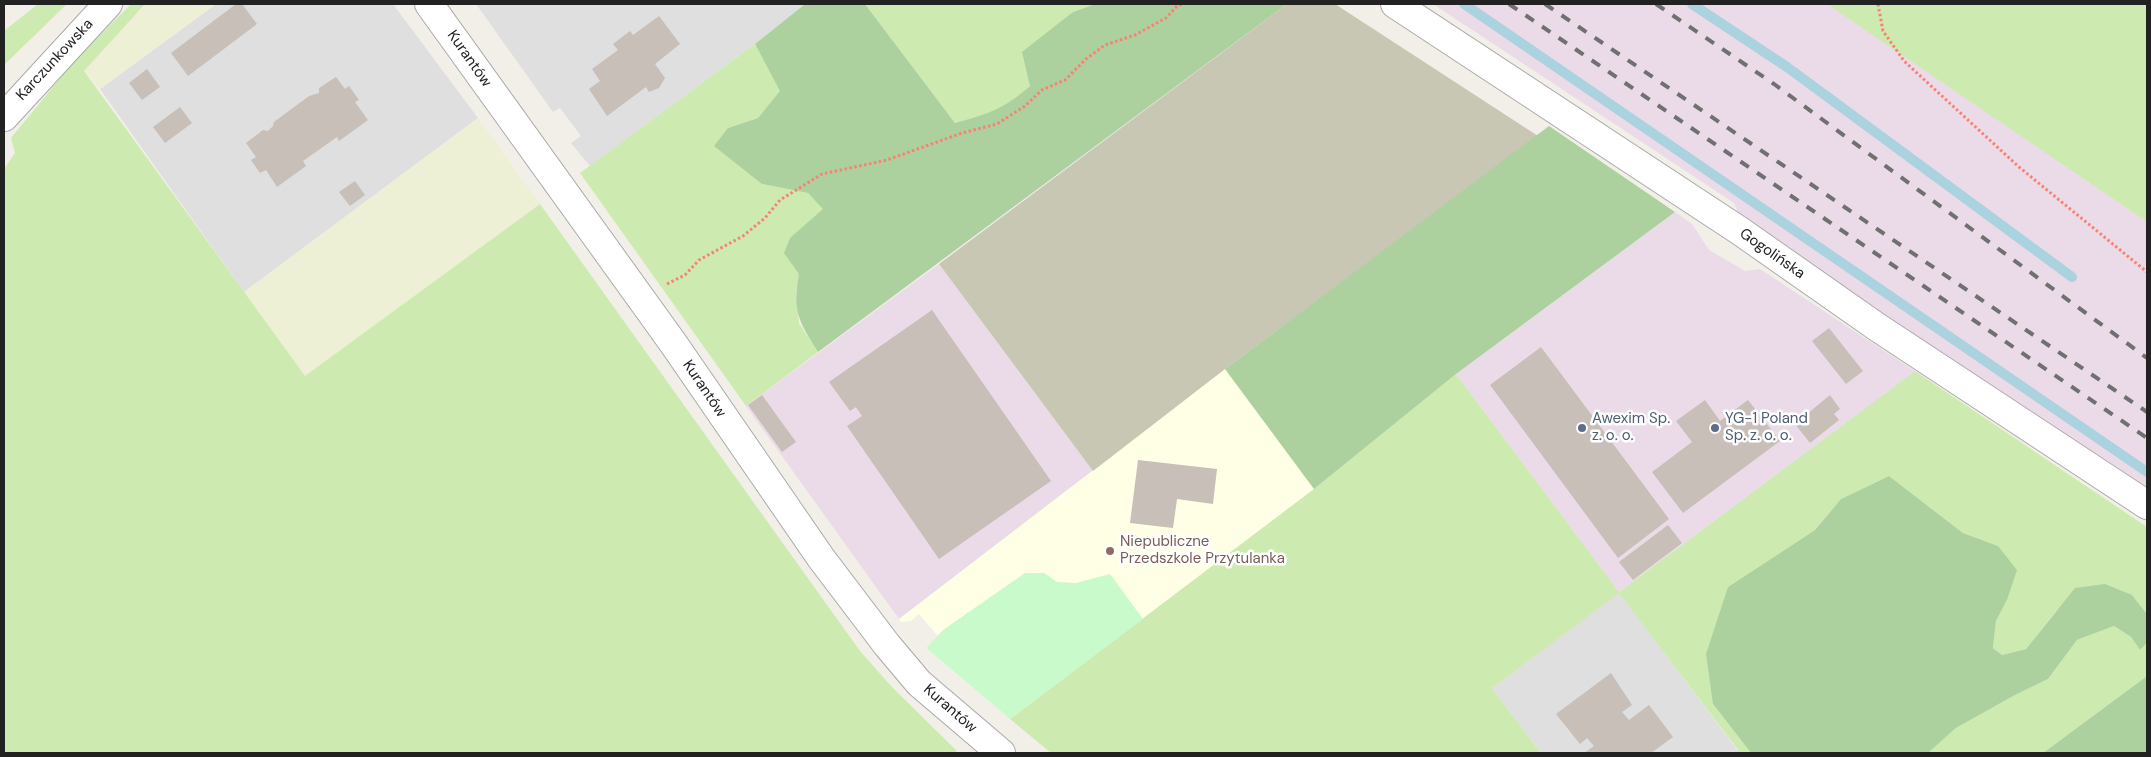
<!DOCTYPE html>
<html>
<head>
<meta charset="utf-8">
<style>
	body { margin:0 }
	#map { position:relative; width:2151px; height:757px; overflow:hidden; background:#f2efe9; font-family:"DM Sans",sans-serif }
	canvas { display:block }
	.frame { position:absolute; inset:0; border:5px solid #222; pointer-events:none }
</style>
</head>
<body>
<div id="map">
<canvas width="2151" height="757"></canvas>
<div class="frame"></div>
</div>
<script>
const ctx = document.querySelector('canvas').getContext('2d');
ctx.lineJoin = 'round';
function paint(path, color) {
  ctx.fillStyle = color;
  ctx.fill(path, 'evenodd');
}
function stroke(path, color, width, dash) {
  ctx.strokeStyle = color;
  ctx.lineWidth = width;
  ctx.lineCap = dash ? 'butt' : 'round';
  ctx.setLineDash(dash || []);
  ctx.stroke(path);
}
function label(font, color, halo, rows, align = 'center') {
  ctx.font = font + ' "DM Sans",sans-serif';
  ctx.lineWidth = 5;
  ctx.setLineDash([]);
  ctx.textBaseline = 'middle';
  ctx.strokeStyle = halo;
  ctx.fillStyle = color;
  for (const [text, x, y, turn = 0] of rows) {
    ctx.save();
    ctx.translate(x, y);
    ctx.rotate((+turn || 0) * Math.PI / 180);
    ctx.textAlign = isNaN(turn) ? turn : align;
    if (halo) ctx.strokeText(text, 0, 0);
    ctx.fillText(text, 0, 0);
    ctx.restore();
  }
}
paint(new Path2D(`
	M216,4H393L478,118L244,292L100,89Z
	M476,4H805L755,44L590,166L571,143L581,136L560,108L553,112Z
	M1619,592L1738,751L1734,753H1541L1492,688Z`), '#e0dfdf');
paint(new Path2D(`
	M1433,4H1827L1885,42L2147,222V491L1742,223L1734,203Z
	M1675,212L1692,224L1709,250L1745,271L1760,269L1915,371L1619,592L1456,374Z
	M939,264L1093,471L899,619L746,406Z`), '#ebdbe8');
paint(new Path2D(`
	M1225,369L1314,489L1010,719L926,648L938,636L919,614L911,621L901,622L899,619Z`), '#ffffe5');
paint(new Path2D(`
	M1287,4H1335L1538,136L1225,369L1093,471L939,264Z`), '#c7c7b4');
paint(new Path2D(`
	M145,4H216L100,89L84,70Z
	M478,118L540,204L305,377L244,292Z`), '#eef0d5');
paint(new Path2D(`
	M38,4H67L4,65V31Z
	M131,4H145L84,71L305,376L540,204L860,651L892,687L957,751L954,753H4V169L15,153L11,138L75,60Z
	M865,4H1095L1073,12L1030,86L1008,105L986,115L955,123Z
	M1827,4H2147V222Z
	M755,44L781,91L758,118L728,128L762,184L808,193L824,209L808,224L796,292L799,323L818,352L746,406L580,173Z
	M1915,371L2147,527V614L2132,595L2056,611L2026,649L2002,655L1993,648L1996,621L2007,600L1998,546L1963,533L1889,476L1841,499L1815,530L1728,587L1713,704L1751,753H1734L1738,750L1619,593L1492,688L1541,753H1051L1010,719L1314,489L1456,374L1619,592Z
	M2114,626L2131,637L2140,650L2147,643V676L2043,753H1928L1956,728L2015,695L2048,679L2077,640Z`), '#cdebb0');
paint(new Path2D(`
	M805,4H865L955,123C988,114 1004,109 1030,86L1022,52L1073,12L1095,4H1287L818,352C799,322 792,311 799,274L784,253L790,238L823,209L808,193L762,184L714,146L728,128L758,118L780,91L755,44Z
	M1549,126L1675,212L1456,374L1314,489L1225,369Z
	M1889,476L1963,533L1998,546L2017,570L2007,600L1996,621L1993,648L2002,655L2026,649L2075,588L2105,584L2132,595L2147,614V643L2140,650L2131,637L2114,626L2077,640L2048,679L2015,695L1956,728L1928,753H1751L1713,704L1706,654L1728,587L1815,530L1841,499Z
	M2147,676V753H2043Z`), '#add19e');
paint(new Path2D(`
	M1025,573H1044L1057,582L1076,583L1110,574L1143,619L1010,719L926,648L943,630Z`), '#c8facc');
stroke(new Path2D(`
	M1464,4L2147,472
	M1692,4L1787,67L2072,277`), '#aad3df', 10);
paint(new Path2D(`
	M236,4H242L257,24L188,76L171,53Z
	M659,16L680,44L655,64L665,78L659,88L649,92L646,87L607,116L589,89L600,81L592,69L618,50L613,44L630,31L633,35Z
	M147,69L160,87L142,100L129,83Z
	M336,77L345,89L349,86L359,100L355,102L368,120L339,141L337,137L303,161L306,166L277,187L266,170L260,173L251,160L256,157L246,143L263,130L268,131L273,126L274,122L309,96L319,93V88Z
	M180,107L192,123L165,143L153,127Z
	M355,181L365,195L350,206L339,192Z
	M932,310L1051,481L939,559L847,426L862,416L856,407L850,411L829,382Z
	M1829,328L1863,371L1846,384L1812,341Z
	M1541,347L1669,519L1618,558L1490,385Z
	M762,395L796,442L782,452L748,405Z
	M1830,395L1840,409L1834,414L1839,420L1810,443L1795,424Z
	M1705,400L1720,421L1748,400L1780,441L1683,513L1652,472L1692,442L1676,421Z
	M1138,460L1217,469L1213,504L1177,499L1173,528L1130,523Z
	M1668,525L1682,543L1633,580L1619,562Z
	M1611,673L1632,705L1622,712L1629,720L1649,705L1673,737L1651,753H1584L1594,746L1587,738L1580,744L1556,714Z`), '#c7bfb8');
const minor = new Path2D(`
	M429,4L673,343L821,558L887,645L919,683L1001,753
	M1395,4L1740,231L1877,327L2147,505
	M4,117L108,4`);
stroke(minor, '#a9a9a9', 30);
stroke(new Path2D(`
	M1878,4L1883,31L1904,61L2019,167L2147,272
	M667,284L685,275L699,260L743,236L765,218L780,200L822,174L887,160L962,133L997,124L1025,106L1042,90L1065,80L1086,59L1105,45L1135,35L1166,18L1177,6L1184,4`), '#fa8072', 3, [2.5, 2.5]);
stroke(minor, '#fff', 28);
stroke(new Path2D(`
	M1509,4L2147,438
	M1545,4L2147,412
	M1656,4L1774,84L2147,358`), '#707070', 4, [10, 10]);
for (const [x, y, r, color] of [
	[1582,428,5,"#5c6f8a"],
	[1715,428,5,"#5c6f8a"],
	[1110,551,5,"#8d6e63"]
]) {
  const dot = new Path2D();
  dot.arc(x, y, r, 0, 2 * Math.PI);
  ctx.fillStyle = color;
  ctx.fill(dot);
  stroke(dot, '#fff', 2);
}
label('15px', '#222', '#fff', [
	["Kurantów",469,59,55],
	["Karczunkowska",55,60,-47],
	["Gogolińska",1772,254,35],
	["Kurantów",704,389,56],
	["Kurantów",950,709,41]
]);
label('15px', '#4e5e75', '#fff', [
	["Awexim Sp.",1592,419],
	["z. o. o.",1592,436],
	["YG-1 Poland",1725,419],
	["Sp. z. o. o.",1725,436]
], 'left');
label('15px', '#785e54', '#fff', [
	["Niepubliczne",1120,542],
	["Przedszkole Przytulanka",1120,559]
], 'left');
</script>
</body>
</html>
